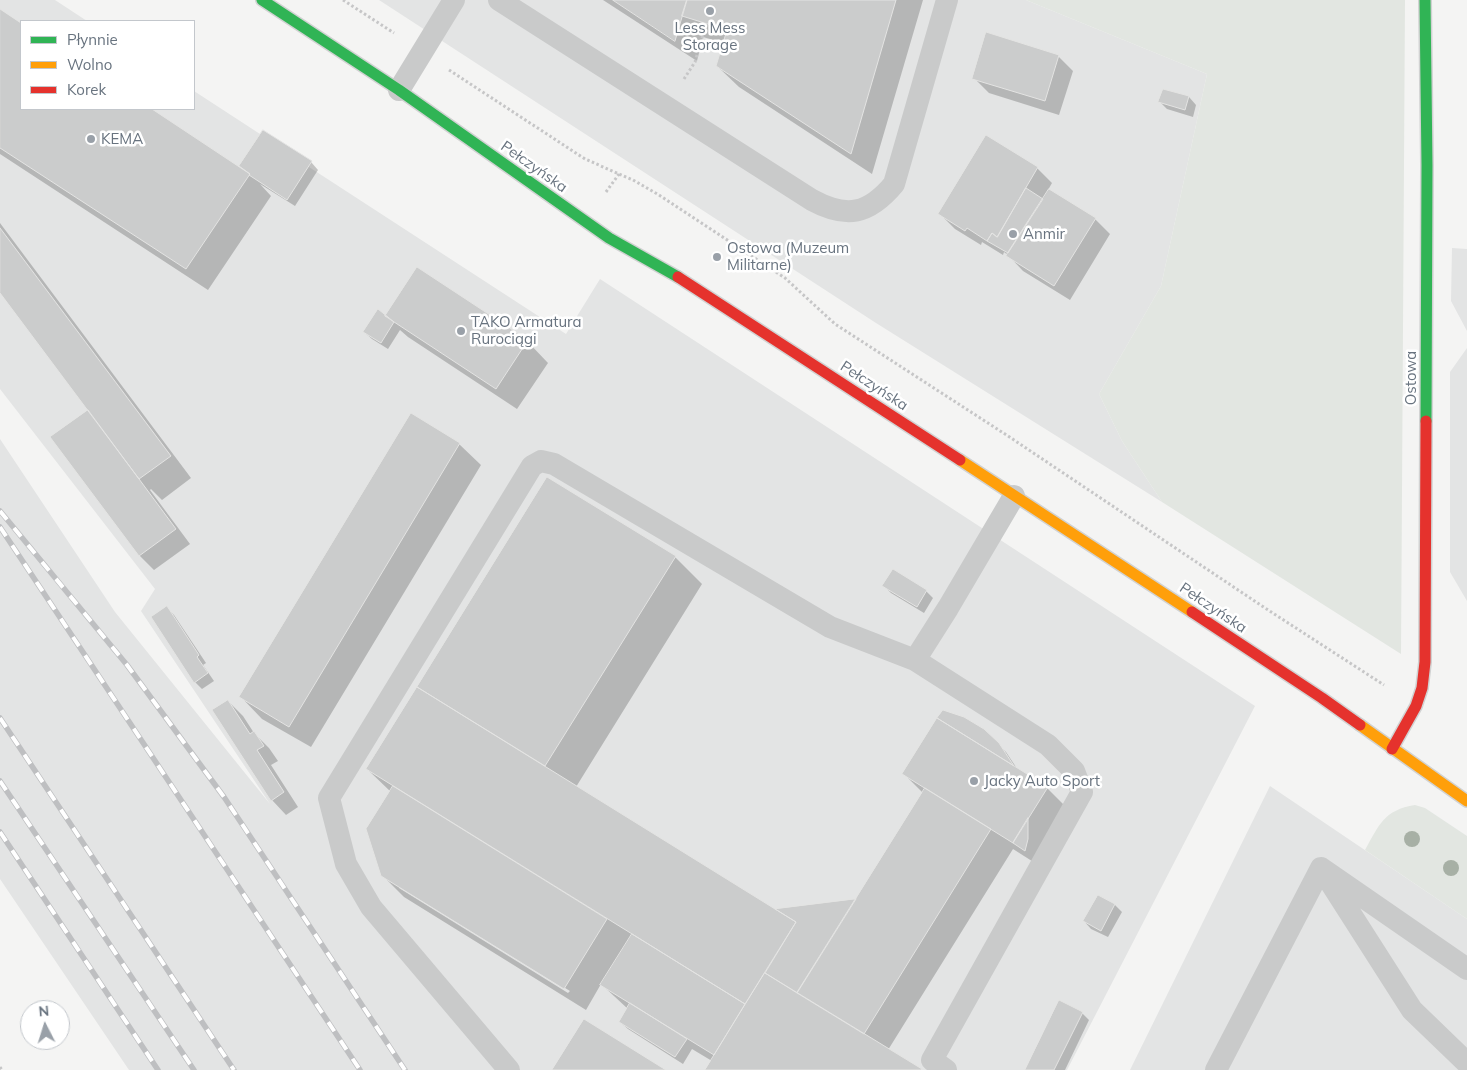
<!DOCTYPE html>
<html>
<head>
<meta charset="utf-8">
<style>
	body { margin:0 }
	#map { position:relative; width:1467px; height:1070px; overflow:hidden; background:#f4f4f3; font-family:Mulish,sans-serif }
	canvas { display:block }
	.legend { position:absolute; left:20px; top:20px; width:175px; height:90px; box-sizing:border-box; background:#fff; border:1px solid #c3c7cc; margin:0; padding:6px 9px; list-style:none; font-size:15px; color:#68737f }
	.legend li { display:flex; align-items:center; gap:10px; height:25px }
	.legend b { width:25px; border:1px solid #c3c7cc }
	.north { position:absolute; left:20px; top:1000px; width:50px; height:50px; box-sizing:border-box; background:#fff; border:1px solid #c3c7cc; border-radius:50%; rotate:355deg; font-size:14px; font-weight:700; line-height:20px; text-align:center; color:#68737f }
	.north::after { content:''; display:block; margin:auto; width:18px; height:22px; background:#99a0a8; clip-path:polygon(50% 0,100% 100%,50% 72%,0 100%) }
</style>
</head>
<body>
<div id="map">
<canvas width="1467" height="1070"></canvas>
<ul class="legend">
<li><b style="height:6px;background:#30b455"></b>Płynnie</li>
<li><b style="height:6px;background:#ff9f0a"></b>Wolno</li>
<li><b style="height:6px;background:#e5322d"></b>Korek</li>
</ul>
<div class="north">N</div>
</div>
<script>
const ctx = document.querySelector('canvas').getContext('2d');
ctx.lineJoin = 'round';
function paint(path, color) {
  ctx.fillStyle = color;
  ctx.fill(path, 'evenodd');
}
function stroke(path, color, width, dash) {
  ctx.strokeStyle = color;
  ctx.lineWidth = width;
  ctx.lineCap = dash ? 'butt' : 'round';
  ctx.setLineDash(dash || []);
  ctx.stroke(path);
}
function label(font, color, halo, rows, align = 'center') {
  ctx.font = font + ' Mulish,sans-serif';
  ctx.lineWidth = 5;
  ctx.setLineDash([]);
  ctx.textBaseline = 'middle';
  ctx.strokeStyle = halo;
  ctx.fillStyle = color;
  for (const [text, x, y, turn = 0] of rows) {
    ctx.save();
    ctx.translate(x, y);
    ctx.rotate((+turn || 0) * Math.PI / 180);
    ctx.textAlign = isNaN(turn) ? turn : align;
    if (halo) ctx.strokeText(text, 0, 0);
    ctx.fillText(text, 0, 0);
    ctx.restore();
  }
}
paint(new Path2D(`
	M0,0H55L87,21H21V109H194V91L260,134L263,130L312,161L309,167L566,334L600,279L1255,706L1067,1070H129L0,879V439L115,612L270,804L141,611L155,589L0,389Z
	M379,0H1026L1207,74L1161,286L1099,394L1122,441L1162,502L876,323Z
	M1452,248L1467,249V331L1451,301Z
	M1467,348V601L1450,572V372Z
	M1270,786L1467,919V1070H1130Z`), '#e3e4e4');
paint(new Path2D(`
	M1026,0H1405L1401,654L1162,502L1122,441L1099,394L1161,286L1207,74Z
	M1415,805L1425,808L1467,836V919L1365,850C1379,825 1384,810 1415,805Z`), '#e2e6e1');
paint(new Path2D(`
	M603,0H923L872,174L739,87L717,66L724,43L703,37L697,61Z
	M0,10L21,24V109H149L245,172L311,162L318,170L295,206L260,184L271,196L208,290L0,154Z
	M1058,56L1073,71L1059,115L989,93L974,78Z
	M1164,90L1189,97L1196,105L1193,117L1167,109L1160,102Z
	M1037,168L1052,183L1048,190L1095,219L1110,234L1070,300L1023,271L1008,255L1004,252L1003,255L982,242L981,245L955,229L940,214Z
	M0,223L191,478L162,500L151,489L150,490L190,544L154,570L140,556L89,410L0,292Z
	M385,317L527,341L548,363L517,409L408,337L400,330L388,349L372,339L364,332Z
	M459,444L481,465L311,747L262,719L241,697Z
	M548,478L675,557L702,584L576,787L775,910L856,900L923,793L904,774L983,730L1006,752L1018,770L1047,788L1068,809L1035,863L1013,849L888,1050L920,1070H706L712,1061L692,1049L683,1064L628,1029L620,1022L628,1009L601,984L586,1010L404,897L382,875L391,792L367,769ZM399,885L570,991L568,993L399,888Z
	M884,586L926,591L933,598L924,613L891,593Z
	M167,608L174,615L206,663L203,665L214,681L202,689L195,682Z
	M228,701L243,716L254,733L269,748L278,761L271,765L298,807L286,815L272,800Z
	M1098,896L1115,905L1122,912L1108,937L1091,929L1084,921Z
	M1082,1013L1089,1020L1065,1070H1026Z`), '#0003');
const building = new Path2D(`
	M613,0H687L675,41Z
	M687,0H896L851,154L716,66L727,30L682,16Z
	M0,9L21,23V109H152L250,174L186,269L0,148Z
	M986,32L1059,55L1045,101L972,79Z
	M1163,89L1189,96L1185,110L1158,102Z
	M263,130L312,161L287,200L249,175L250,174L239,166Z
	M986,135L1038,167L997,237L992,233L987,241L967,228L965,231L938,214Z
	M1026,188L1043,199L1008,253L987,241L992,233L997,237Z
	M1049,189L1096,218L1054,286L1006,256Z
	M0,228L171,456L139,479L0,293Z
	M417,267L528,340L496,389L385,316Z
	M378,309L394,322L381,343L363,332Z
	M88,410L176,529L139,556L50,437Z
	M411,413L460,443L289,727L239,697Z
	M547,477L676,556L545,766L417,687Z
	M893,569L927,590L917,607L882,586Z
	M167,606L199,655L197,657L208,673L194,683L151,617Z
	M417,687L796,922L745,1004L366,769Z
	M228,700L250,734L254,731L264,746L257,750L284,792L271,801L212,710Z
	M943,710L964,717L984,729L999,743L1014,766L937,718Z
	M937,718L1048,787L1013,843L902,774Z
	M393,786L607,919L564,989L381,876L366,829Z
	M925,788L991,829L864,1034L797,993Z
	M1028,818V839L1025,851L1013,843Z
	M1098,895L1115,904L1101,931L1083,921Z
	M856,899L797,993L765,973L796,922L775,909Z
	M632,934L745,1004L714,1055L600,985Z
	M765,973L922,1069L921,1070H705Z
	M1059,1000L1083,1012L1054,1070H1025Z
	M630,1003L687,1039L675,1057L619,1022Z
	M584,1019L666,1070H552Z`);
paint(building, '#cbcccc');
stroke(building, '#e4e4e3', 1);
const fast = new Path2D(`
	M262,0L399,90L609,238L678,277
	M1425,0L1427,165L1426,421`);
const slow = new Path2D(`
	M960,460L1192,612
	M1360,725L1467,801`);
const jam = new Path2D(`
	M678,277L960,460
	M1192,612L1322,698L1360,725
	M1392,749L1416,706L1422,688L1425,662L1426,421`);
stroke(fast, '#d1d2d2', 14);
stroke(slow, '#d1d2d2', 14);
stroke(jam, '#d1d2d2', 14);
stroke(new Path2D(`
	M343,0L394,33
	M449,70L585,159L633,180L659,195L785,278L835,324L1008,436L1265,608L1384,685
	M684,79L695,62L706,24
	M606,192L619,174
	M0,1067L2,1070`), '#c6c6c7', 3, [2.5, 2.5]);
stroke(new Path2D(`
	M499,0L812,200C847,219 869,214 894,184L947,0
	M399,90L454,0
	M915,660L948,608L1014,496
	M1327,877L1412,1010L1467,1063
	M509,1070L371,907L346,864L329,798L532,466L541,461L554,464L830,627L915,660L1048,745L1074,771L1082,792L932,1060L946,1070
	M1216,1070L1321,868L1467,969`), '#c9caca', 22);
stroke(fast, '#30b455', 11);
stroke(slow, '#ff9f0a', 11);
stroke(jam, '#e5322d', 11);
const rail = new Path2D(`
	M0,511L127,665L224,797L405,1070
	M0,527L360,1070
	M0,718L234,1070
	M0,781L194,1070
	M0,832L158,1070`);
stroke(rail, '#bebfc1', 5.5);
stroke(rail, '#fff', 4, [11]);
ctx.fillStyle = '#a7b0a5';
for (const [x, y] of [
	[1412,839],
	[1451,868]
]) {
  ctx.beginPath();
  ctx.arc(x, y, 8, 0, 2 * Math.PI);
  ctx.fill();
}
for (const [x, y, r, color] of [
	[710,11,5,"#99a0a8"],
	[91,139,5,"#99a0a8"],
	[1013,234,5,"#99a0a8"],
	[717,257,5,"#99a0a8"],
	[461,331,5,"#99a0a8"],
	[974,781,5,"#99a0a8"]
]) {
  const dot = new Path2D();
  dot.arc(x, y, r, 0, 2 * Math.PI);
  ctx.fillStyle = color;
  ctx.fill(dot);
  stroke(dot, '#fff', 2);
}
label('15px', '#68737f', '#fff', [
	["Less Mess",710,28,"center"],
	["Storage",710,45,"center"],
	["KEMA",101,139],
	["Anmir",1023,234],
	["Ostowa (Muzeum",727,248],
	["Militarne)",727,265],
	["TAKO Armatura",471,322],
	["Rurociągi",471,339],
	["Jacky Auto Sport",984,781]
], 'left');
label('15px', '#68737f', '#fff', [
	["Pełczyńska",534,167,35],
	["Ostowa",1411,378,-90],
	["Pełczyńska",874,386,33],
	["Pełczyńska",1213,608,34]
]);
</script>
</body>
</html>
